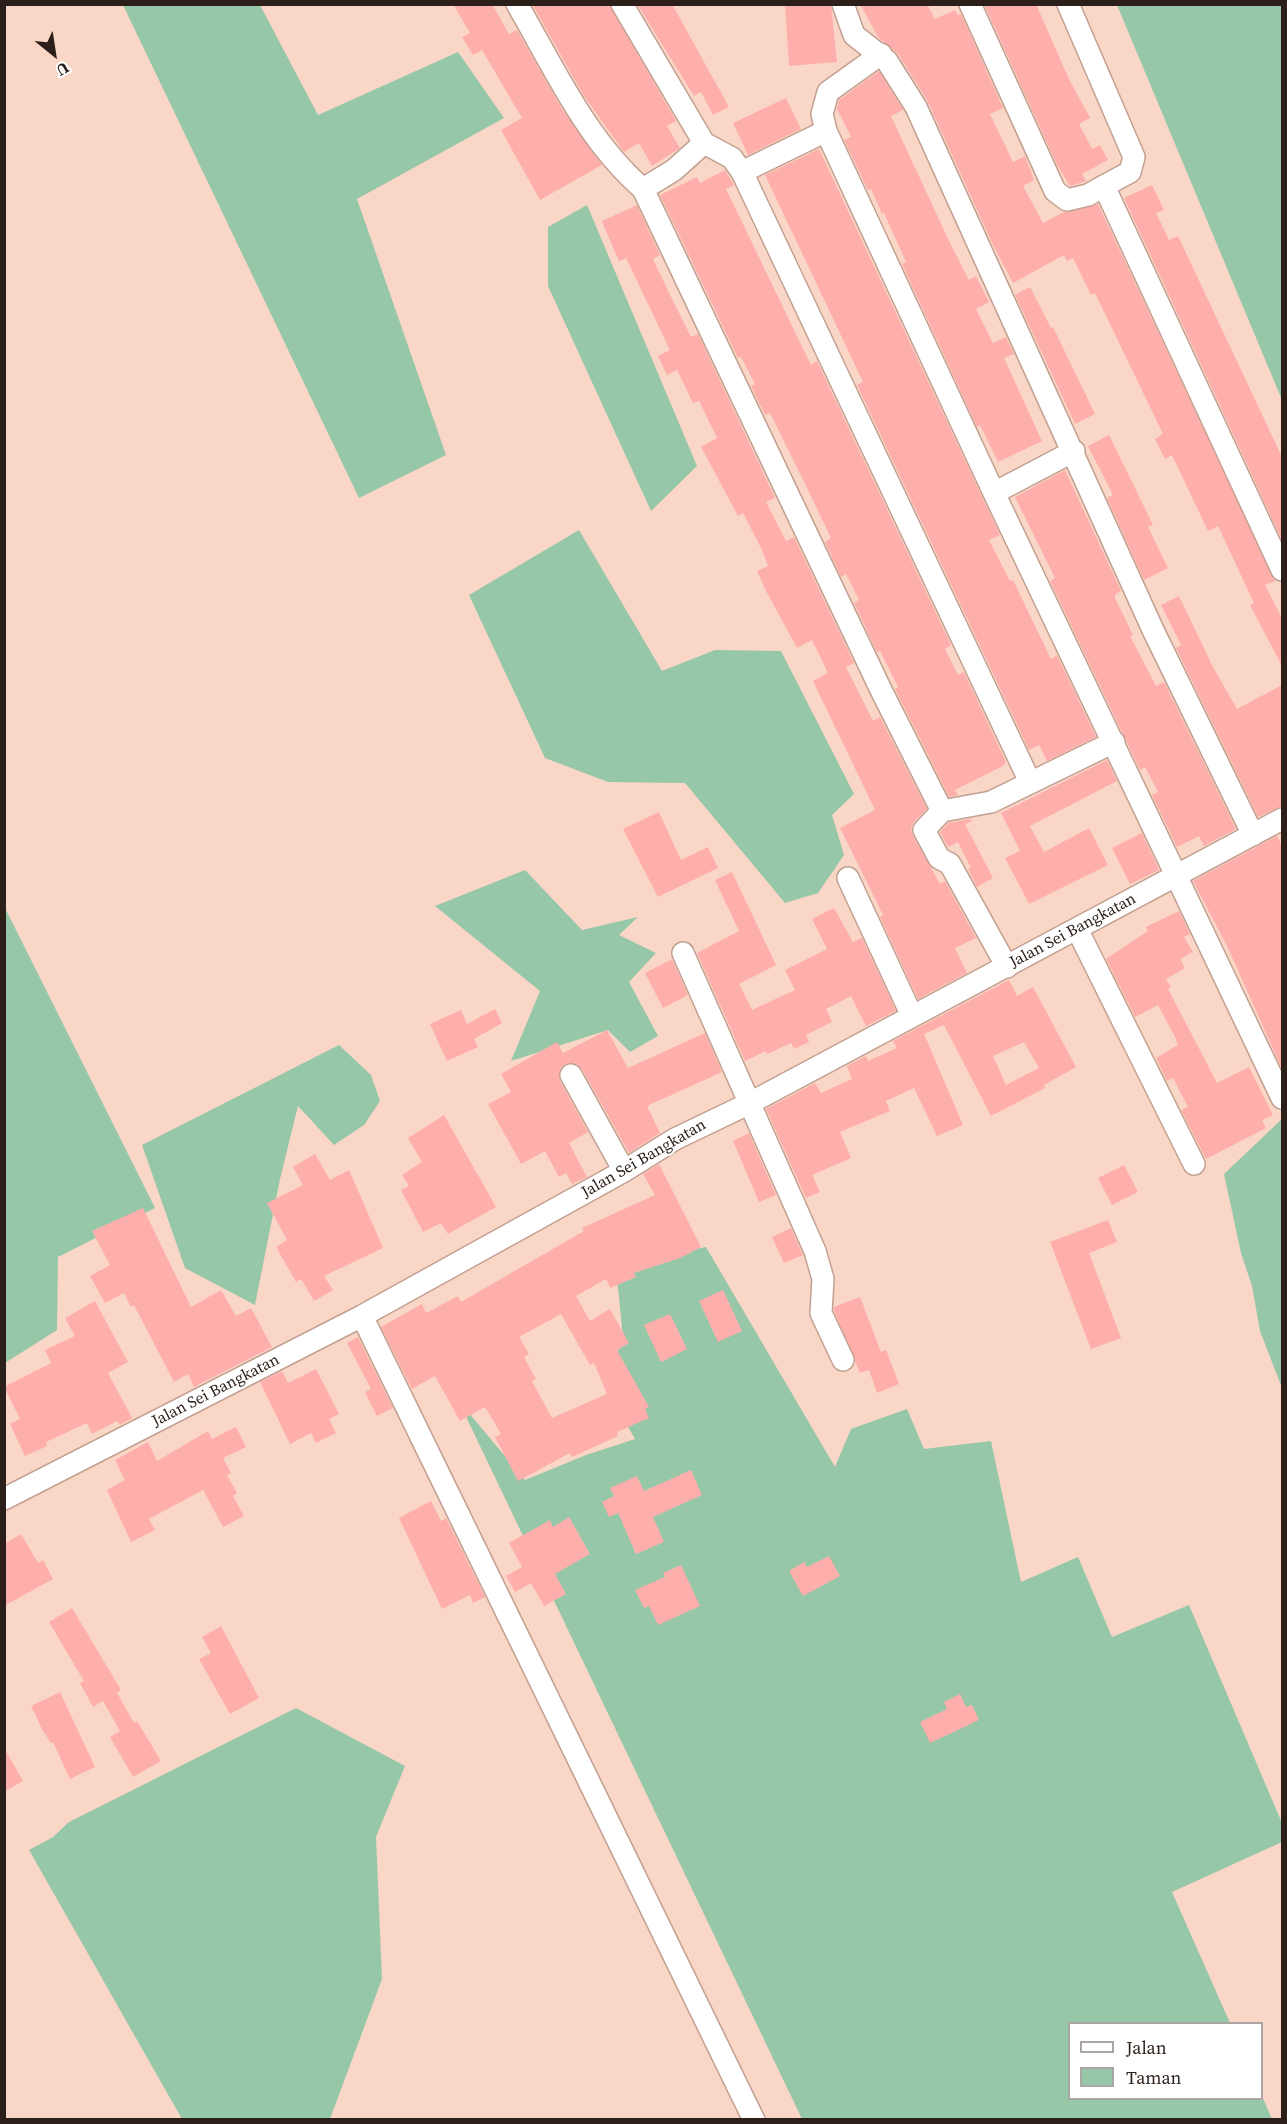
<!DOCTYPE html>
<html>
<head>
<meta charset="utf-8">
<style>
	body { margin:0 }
	#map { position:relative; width:1287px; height:2124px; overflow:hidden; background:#fad6c6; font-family:"Source Serif 4",serif }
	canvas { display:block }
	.frame { position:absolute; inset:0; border:6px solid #2c1f19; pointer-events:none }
	.legend { position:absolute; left:1068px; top:2022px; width:195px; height:78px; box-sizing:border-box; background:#fff; border:2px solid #aba5a3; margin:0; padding:8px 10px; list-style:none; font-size:18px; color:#2c1f19 }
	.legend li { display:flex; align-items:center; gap:12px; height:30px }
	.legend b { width:30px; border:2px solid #aba5a3 }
	.north { position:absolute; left:24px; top:24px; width:60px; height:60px; -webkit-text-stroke:4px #fff; paint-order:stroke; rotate:150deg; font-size:16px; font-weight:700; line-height:24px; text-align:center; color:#2c1f19 }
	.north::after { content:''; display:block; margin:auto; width:21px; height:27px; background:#2c1f19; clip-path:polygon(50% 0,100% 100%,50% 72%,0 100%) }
</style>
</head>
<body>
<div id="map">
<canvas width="1287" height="2124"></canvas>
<div class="frame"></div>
<ul class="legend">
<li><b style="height:8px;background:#fff"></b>Jalan</li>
<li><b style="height:16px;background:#96c7a9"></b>Taman</li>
</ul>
<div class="north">U</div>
</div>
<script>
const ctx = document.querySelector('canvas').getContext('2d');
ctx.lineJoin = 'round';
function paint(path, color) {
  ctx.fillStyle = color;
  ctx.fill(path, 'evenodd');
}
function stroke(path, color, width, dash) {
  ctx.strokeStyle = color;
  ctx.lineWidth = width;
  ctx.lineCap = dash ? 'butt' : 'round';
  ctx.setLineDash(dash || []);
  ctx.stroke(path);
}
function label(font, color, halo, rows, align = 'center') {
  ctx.font = font + ' "Source Serif 4",serif';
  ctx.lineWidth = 4.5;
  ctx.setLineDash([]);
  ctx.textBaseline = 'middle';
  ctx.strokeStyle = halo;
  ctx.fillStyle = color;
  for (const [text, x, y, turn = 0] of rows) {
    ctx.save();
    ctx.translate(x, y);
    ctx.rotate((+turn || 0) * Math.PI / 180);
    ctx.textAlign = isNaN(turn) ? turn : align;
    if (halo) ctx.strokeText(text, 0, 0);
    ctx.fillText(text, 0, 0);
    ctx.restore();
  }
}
paint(new Path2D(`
	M123,5H260L318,115L458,52L504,118L357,199L446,455L359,498Z
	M1117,5H1282V400Z
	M587,205L697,466L651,511L548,286V227Z
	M579,530L662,671L715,650L781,651L854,794L832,815L844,855L818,893L785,903L685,783L608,782L545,758L469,595Z
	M525,870L582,930L638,917L619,935L656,953L629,982L658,1036L630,1052L608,1030L511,1061L540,991L435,906Z
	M4,906L155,1208L58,1257L57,1330L5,1363Z
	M339,1045L371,1075L380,1101L364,1125L334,1145L298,1106L280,1179L255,1305L185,1268L142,1145Z
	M1282,1119V1388L1260,1331L1252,1286L1241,1253L1224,1174Z
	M706,1247L835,1467L851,1429L907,1409L924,1449L991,1441L1021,1582L1078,1557L1112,1637L1189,1605L1282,1823V1842L1172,1892L1230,2023L1070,2024V2098H1262V2096L1272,2119H802L458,1400L525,1480L586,1455L635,1439L605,1386L623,1337L617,1278L655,1256Z
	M296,1708L405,1766L376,1837L382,1979L330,2119H182L29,1850L53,1837L69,1822Z`), '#96c7a9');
paint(new Path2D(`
	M453,4H492L509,34L517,30L562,109L602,165L540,200L501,130L522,118L482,50L473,55L462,37L470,33Z
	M532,4H609L676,121L667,126L680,148L652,166L639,143L624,152L584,96Z
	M637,4H672L729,107L713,115L701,92L694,96Z
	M785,4H831L837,62L789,66Z
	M860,4H927L935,19L955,10L958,15L961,14L1003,108L990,114L1013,162L1025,156L1034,180L1023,186L1043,223L1064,212L1098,204L1275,581L1265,585L1282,618V666L1250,605L1254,603L1218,526L1208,531L1172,455L1165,459L1155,439L1163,434L1095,293L1091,295L1073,258L1067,261L1064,255L1013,283L993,245L927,100L898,54L878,37Z
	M984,4H1036L1068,77L1090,118L1079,124L1092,149L1100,145L1108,160L1082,174L1086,181L1070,186L1057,165Z
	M879,71L903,110L891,116L950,243L969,280L976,276L989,302L976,309L993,343L1006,337L1014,354L1004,358L1042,441L998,462L980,425L977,427L902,264L906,262L884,213L882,214L871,189L868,190L844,140L851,137L837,109L839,100Z
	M786,98L801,129L748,155L733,123Z
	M819,149L1000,535L989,540L1010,581L1013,580L1051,659L1057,655L1096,737L1047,761L1039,745L1029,750L857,385L863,382L765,175Z
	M725,170L734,185L726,189L811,365L817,361L951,645L945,649L958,675L964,672L1006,762L1003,766L955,790L958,795L949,797L895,689L898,687L880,651L877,652L854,603L859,600L846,574L841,577L825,542L831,538L806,486L770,413L765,415L751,386L755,384L741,357L738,358L660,195L697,177L700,183Z
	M1152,185L1164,210L1156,213L1169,240L1178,236L1282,457L1281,538L1124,198Z
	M637,205L660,255L653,259L670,295L691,337L698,334L775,498L766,502L786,541L794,537L854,663L846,667L873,721L880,717L927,809L914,822L911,829L913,836L940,884L945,881L976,938L955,948L967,973L918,999L880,917L883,915L840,828L875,810L813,681L828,673L812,640L797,648L766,591L757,571L768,566L763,552L743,513L738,516L701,447L717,438L699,401L693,403L677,370L667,375L658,356L670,350L626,258L619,261L605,229L602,221Z
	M1030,287L1051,328L1053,327L1095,414L1075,424L1015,295Z
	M1109,435L1153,525L1148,527L1168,568L1144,580L1107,498L1113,495L1088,446Z
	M1065,470L1121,591L1115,595V598L1133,635L1130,636L1156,686L1164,682L1236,829L1204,846L1199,836L1177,847L1152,795L1158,792L1145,767L1140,770L1050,581L1055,578L1015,497Z
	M1179,596L1213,667L1237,709L1282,685V806L1258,817L1176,648L1181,645L1161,605Z
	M1107,760L1117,781L1030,826L1044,852L1089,828L1108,865L1029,904L1005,858L1020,851L1001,813Z
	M659,812L681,860L708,847L718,868L658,897L623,829Z
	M971,819L972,821L965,824L993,878L977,887L968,869L971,868L958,842L948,847L940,832L948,823Z
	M1142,833L1159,870L1130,884L1112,848Z
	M1277,836L1282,846V1069L1228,948L1193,881Z
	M732,872L776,965L739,984L752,1010L795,990L785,970L827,949L812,919L834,908L853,942L862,938L896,1011L866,1026L851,996L826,1009L832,1022L806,1035L809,1042L794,1049L791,1043L767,1054L766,1051L745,1061L697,953L739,931L715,880Z
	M1179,911L1190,934L1184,937L1193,952L1180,959L1185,968L1166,979L1171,987L1168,989L1217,1083L1249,1067L1273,1115L1262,1120L1266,1128L1206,1159L1181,1110L1188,1107L1173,1078L1167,1081L1156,1058L1178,1045L1175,1037L1158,1005L1135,1017L1106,959L1148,931L1146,927Z
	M672,959L688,995L663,1008L645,973Z
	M1009,980L1017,996L1033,987L1076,1067L1044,1085L1045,1088L991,1116L944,1025L924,1034L963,1125L937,1136L914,1088L886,1101L890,1111L840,1132L851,1158L812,1175L820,1192L806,1198L766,1109L815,1083L821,1093L852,1079L847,1066L866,1056L868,1061L897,1048L893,1041ZM1024,1042L1039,1068L1006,1085L993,1056Z
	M495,1009L502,1023L474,1039L478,1047L447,1061L430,1024L461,1010L467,1024Z
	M607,1030L628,1068L705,1033L722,1072L647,1106L660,1133L629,1153L582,1069L577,1064H565L560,1069V1081L588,1132L569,1143L587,1177L572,1184L566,1173L559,1177L545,1151L521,1164L488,1104L511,1092L501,1074L557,1042L563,1053Z
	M444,1115L496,1207L448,1234L441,1223L423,1232L401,1190L409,1186L402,1175L422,1162L408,1138Z
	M749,1133L776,1195L759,1202L733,1141Z
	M315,1154L330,1180L349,1170L383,1248L324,1276L333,1290L314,1301L301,1279L296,1282L276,1247L287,1240L267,1203L303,1185L293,1167Z
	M659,1164L701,1247L680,1258L634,1273L636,1277L610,1288L606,1279L576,1296L590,1321L610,1309L629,1343L617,1350L649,1407L645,1409L649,1418L617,1432L618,1436L572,1457L570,1453L518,1481L495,1437L501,1434L485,1407L460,1421L435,1376L412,1389L381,1327L422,1304L426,1313L458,1296L461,1302L584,1231L582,1228L655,1195L643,1174ZM561,1314L590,1365L594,1363L607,1394L552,1418L532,1381L536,1379L524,1357L529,1354L519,1337Z
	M1124,1165L1138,1192L1112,1205L1098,1178Z
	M143,1208L191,1307L221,1290L236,1316L251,1308L272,1347L194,1387L188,1374L174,1382L134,1305L131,1307L124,1293L105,1303L90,1276L110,1265L92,1231Z
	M1108,1220L1117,1242L1089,1253L1121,1338L1091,1349L1050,1242Z
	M791,1228L803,1255L784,1263L772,1237Z
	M723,1290L742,1331L718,1342L699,1301Z
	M860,1297L881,1352L886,1350L899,1384L877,1393L869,1370L860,1373L834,1311V1307Z
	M95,1301L128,1362L108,1373L132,1418L120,1425L117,1421L92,1434L87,1423L46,1442L47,1446L25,1456L10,1424L20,1419L4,1387L51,1363L45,1350L75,1336L65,1318Z
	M670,1314L687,1349L661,1362L644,1325Z
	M358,1337L393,1408L377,1416L365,1392L371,1389L347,1343Z
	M316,1369L339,1414L329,1419L336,1433L316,1443L311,1433L290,1444L260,1382L282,1371L288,1383Z
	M236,1427L246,1447L223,1458L231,1473L227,1475L237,1493L233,1496L244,1516L223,1527L203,1490L149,1519L155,1530L131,1542L107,1490L125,1480L115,1460L148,1442L157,1461L208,1431L212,1439Z
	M691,1470L702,1495L653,1517L664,1542L636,1554L618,1513L609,1517L602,1502L614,1496L610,1488L637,1476L644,1491Z
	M431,1501L441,1521L446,1518L485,1597L473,1603L470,1595L442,1609L399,1518Z
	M569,1517L590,1554L555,1574L566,1594L544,1606L531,1583L515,1592L506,1576L522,1567L509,1543L550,1520L553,1527Z
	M21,1534L38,1563L43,1560L53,1579L4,1606V1544Z
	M829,1556L840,1576L803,1596L789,1571L804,1562L807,1567Z
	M681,1565L700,1606L658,1625L649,1606L644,1608L635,1590L665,1577L663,1573Z
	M72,1608L121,1690L117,1693L134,1723L137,1721L161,1761L133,1777L110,1737L120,1731L103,1701L93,1707L80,1683L84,1681L49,1622Z
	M221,1626L259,1698L230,1714L199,1659L211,1653L202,1637Z
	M60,1692L95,1767L70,1779L53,1742L51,1743L43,1731L31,1706Z
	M960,1694L966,1707L972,1705L979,1720L930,1743L920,1722L947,1709L944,1702Z
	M4,1748L23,1781L4,1792Z`), '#feafab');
const minor = new Path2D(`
	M517,4C554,68 587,141 643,189L881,690L942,811L991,802L1114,742
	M622,4L704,143L732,158L742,172L1030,782
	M843,4L854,35L887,61L916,107L1153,630L1253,835
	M970,4L1055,191L1067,200L1088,195L1104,186L1282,570
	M1068,4L1134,157L1130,172L1104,186
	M826,131L822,114L828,92L881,54
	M742,172L826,131L994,493L1282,1098
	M643,189L674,170L704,143
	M994,493L1074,451
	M942,811L924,830L939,858L950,864L1007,967
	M848,878L912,1016
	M1077,929L1194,1164
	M683,953L815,1251L823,1279L821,1313L843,1360
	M571,1075L624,1171
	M362,1316L754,2120
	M4,1499L362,1316L624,1171L675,1139L750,1103L1282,819`);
stroke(minor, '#c2a091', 24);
stroke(minor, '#fff', 21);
label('16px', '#2c1f19', '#fff', [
	["Jalan Sei Bangkatan",1073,931,-28],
	["Jalan Sei Bangkatan",644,1159,-30],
	["Jalan Sei Bangkatan",216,1391,-27]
]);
</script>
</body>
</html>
